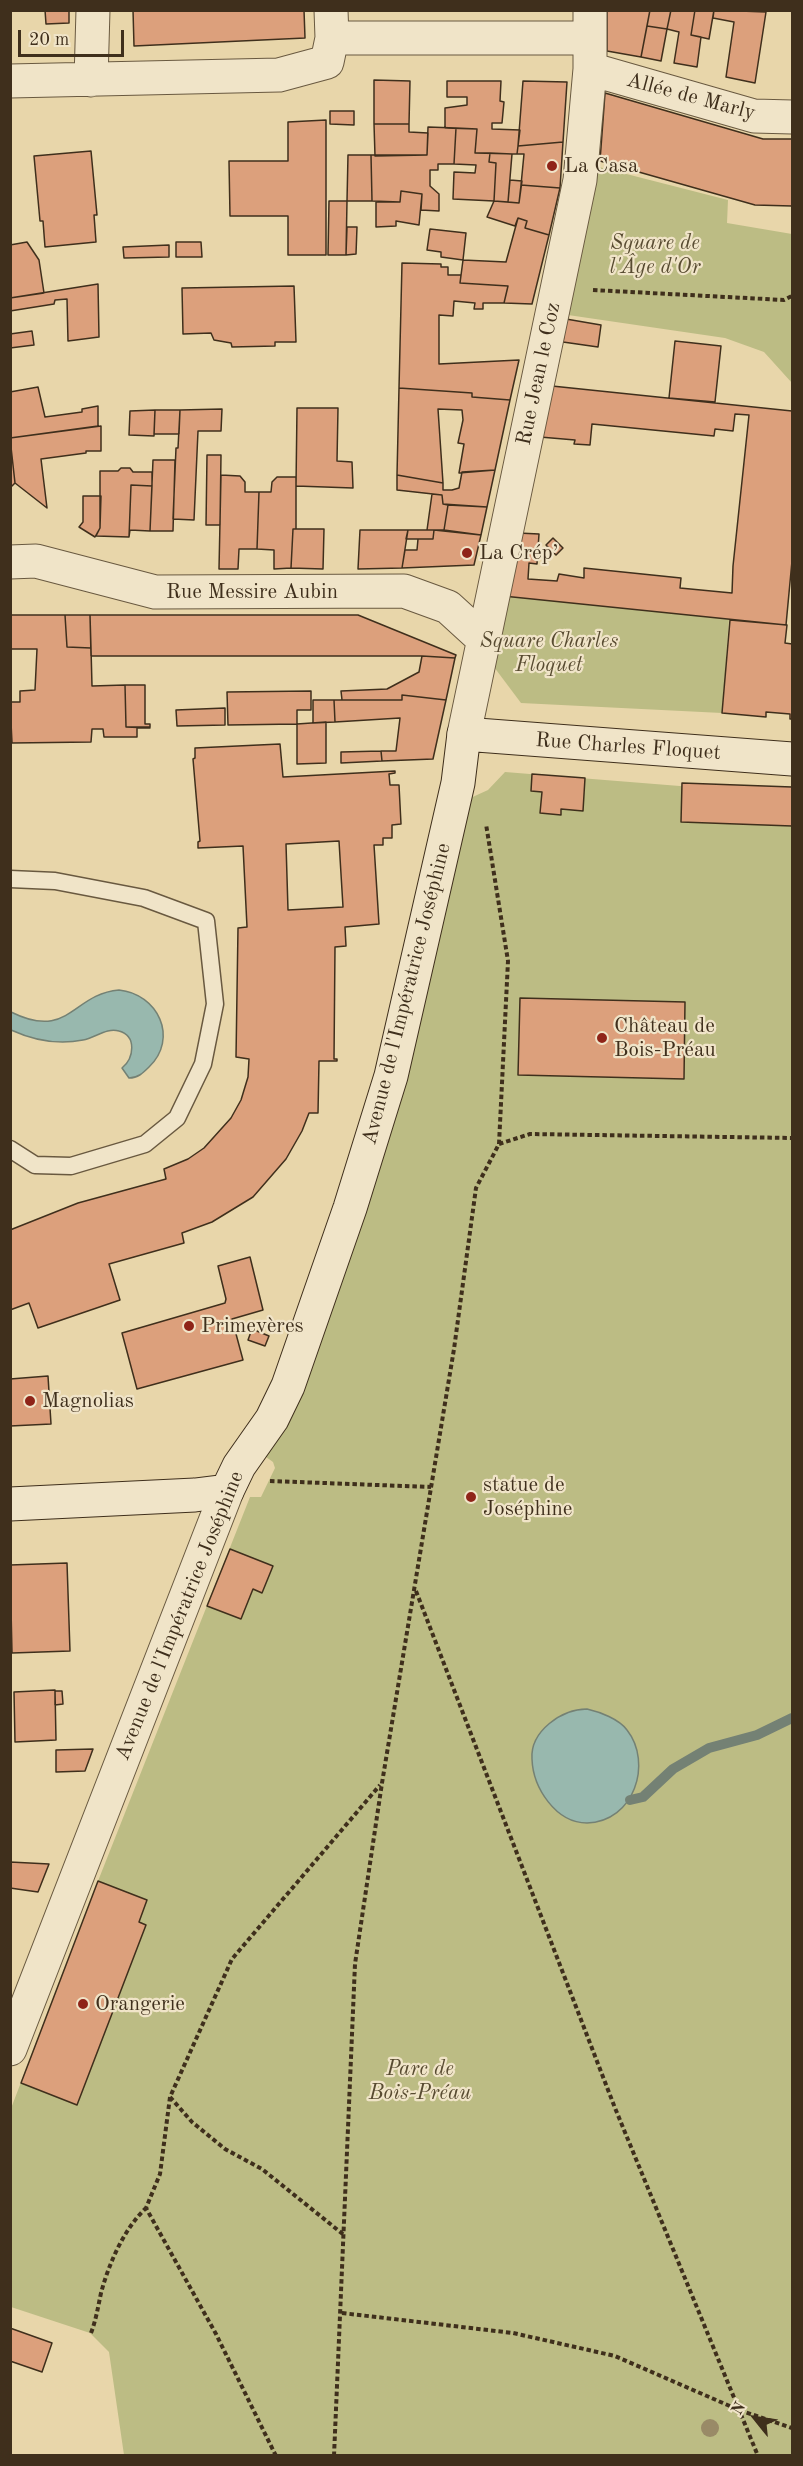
<!DOCTYPE html>
<html>
<head>
<meta charset="utf-8">
<style>
	body { margin:0 }
	#map { position:relative; width:803px; height:2466px; overflow:hidden; background:#e8d6aa; font-family:"Old Standard TT",serif }
	canvas { display:block }
	.frame { position:absolute; inset:0; border:12px solid #3f2f1c; pointer-events:none }
	.north { position:absolute; left:725px; top:2388px; width:60px; height:60px; -webkit-text-stroke:4px #f0e4c8; paint-order:stroke; rotate:300deg; font-size:16px; font-weight:700; line-height:24px; text-align:center; color:#3f2f1c }
	.north::after { content:''; display:block; margin:auto; width:21px; height:27px; background:#3f2f1c; clip-path:polygon(50% 0,100% 100%,50% 72%,0 100%) }
	.scale { position:absolute; left:18px; top:30px; width:106px; height:27px; box-sizing:border-box; border:3px solid #3f2f1c; border-top:0; padding-left:8px; font-size:18px; line-height:21px; white-space:nowrap; color:#3f2f1c; -webkit-text-stroke:4px #f0e4c8; paint-order:stroke }
</style>
</head>
<body>
<div id="map">
<canvas width="803" height="2466"></canvas>
<div class="frame"></div>
<div class="north">N</div>
<div class="scale">20 m</div>
</div>
<script>
const ctx = document.querySelector('canvas').getContext('2d');
ctx.lineJoin = 'round';
function paint(path, color) {
  ctx.fillStyle = color;
  ctx.fill(path, 'evenodd');
}
function stroke(path, color, width, dash) {
  ctx.strokeStyle = color;
  ctx.lineWidth = width;
  ctx.lineCap = dash ? 'butt' : 'round';
  ctx.setLineDash(dash || []);
  ctx.stroke(path);
}
function label(font, color, halo, rows, align = 'center') {
  ctx.font = font + ' "Old Standard TT",serif';
  ctx.lineWidth = 4.5;
  ctx.setLineDash([]);
  ctx.textBaseline = 'middle';
  ctx.strokeStyle = halo;
  ctx.fillStyle = color;
  for (const [text, x, y, turn = 0] of rows) {
    ctx.save();
    ctx.translate(x, y);
    ctx.rotate((+turn || 0) * Math.PI / 180);
    ctx.textAlign = isNaN(turn) ? turn : align;
    if (halo) ctx.strokeText(text, 0, 0);
    ctx.fillText(text, 0, 0);
    ctx.restore();
  }
}
paint(new Path2D(`
	M599,167L728,200L727,223L792,234V383L764,352L725,338L568,315Z
	M503,596L729,619L722,713L521,703L491,663Z
	M505,772L792,795V2455H124L109,2352L90,2333L11,2307L10,2111L98,1881L250,1497H261L275,1468L273,1462L266,1457L353,1251L399,1083L466,800L488,790Z`), '#bcbc84');
const water = new Path2D(`
	M119,990C158,994 179,1038 149,1067C143,1073 138,1078 129,1078L122,1068C134,1058 137,1036 119,1031C107,1027 95,1038 83,1040C59,1045 33,1040 11,1030V1012C69,1041 72,994 119,990Z
	M587,1709C600,1712 619,1719 627,1730C653,1763 634,1822 587,1823C556,1823 533,1788 532,1759C530,1731 562,1709 587,1709Z`);
paint(water, '#98b8ae');
stroke(water, '#748174', 1.5);
stroke(new Path2D(`
	M630,1800L643,1797L673,1769L709,1748L757,1735L792,1718`), '#748174', 10);
const building = new Path2D(`
	M45,10H69V23L46,24Z
	M133,10H304L305,38L134,46Z
	M607,10H650L641,57L607,51Z
	M650,10H671L667,29L647,26Z
	M671,10H695L691,35L701,37L697,67L674,63L679,32L667,29Z
	M695,10H714L709,39L691,35Z
	M714,10L766,12L755,83L726,77L734,22L713,18Z
	M647,26L667,29L661,61L641,57Z
	M374,80L410,81L409,124H374Z
	M447,81H501L500,101L504,102L502,123H492V129L520,130L517,154L475,153L477,129L445,128V108L467,105V97H447Z
	M523,81L567,82L563,142L518,146Z
	M605,93L763,139H792V206L755,205L600,161Z
	M330,111H354V125L330,124Z
	M326,120V255H288V216H230L229,161H288V122Z
	M374,124H409V132L428,133L427,155L375,156Z
	M428,127L456,128L454,164H438V170H430V186L439,194V211L421,210L422,194L401,191L400,202L372,201L371,155H427Z
	M456,128L477,129L475,153H490L489,162L496,163L494,201L453,199L454,172L475,173L476,165L454,164Z
	M563,142L560,188L521,185L524,154H517L518,146Z
	M91,151L97,215H94L96,242L45,247L43,221H40L34,156Z
	M490,153L512,154L508,202L494,201L496,163L489,162Z
	M348,155H371L372,201H347Z
	M510,180L522,181L519,203L508,202Z
	M521,185L560,188L549,235L525,228L527,221L518,218L515,226L487,217L494,201L519,203Z
	M401,191L422,194L419,225L396,221V226L376,227V202H400Z
	M329,201H347L346,255H328Z
	M518,218L527,221L525,228L549,235L532,304L504,303L508,286L460,283L463,260L506,262Z
	M347,227H357L356,254L346,255Z
	M430,229L466,233L463,260L441,257V252L427,250Z
	M27,242L39,260L44,293L10,298V245Z
	M176,242H201L202,257H176Z
	M169,245V257L124,258L123,247Z
	M402,263L441,264V267H448V275H461L460,283L508,286L504,303H483V309H474L475,303L454,301L453,316L439,315V364L519,360L510,400L472,397V393L399,388Z
	M98,284L99,337L68,341L67,299L55,300L54,304L10,311V298Z
	M294,286L296,342H275V346L232,347L231,343L214,340L211,333L183,334L182,288Z
	M566,319L601,325L598,347L563,342Z
	M32,331L34,345L10,348V334Z
	M675,341L721,346L715,402L669,398Z
	M552,386L792,411V561L786,625L503,596L518,533L539,534L537,564L529,563L528,579L557,581L559,574L584,578V568L681,578L680,588L732,593L733,566L749,415L735,414L733,431L715,429L714,436L592,424L590,445L574,444L575,440L540,437Z
	M38,387L45,417L82,412V409L98,406V426L10,438V392Z
	M399,388L472,393V397L510,400L495,470L459,473L464,444L458,443L463,420L462,410L438,409L443,483L397,475Z
	M297,408H338L337,461L352,462L353,488L296,486Z
	M222,409L221,431H198L194,520L173,519L176,448H178L180,410Z
	M155,410H180L179,434H154Z
	M155,410L154,436L129,435L130,411Z
	M101,426V451H86V453L41,459L47,508L15,483L10,438Z
	M10,438L15,483L12,486L10,485Z
	M207,455H221L220,525H206Z
	M153,460H175L173,531H150Z
	M121,468H130L133,472H152V486L131,485L129,537L96,536L100,528V471H118Z
	M495,470L487,507L443,504L442,495L397,490V475L443,483V490H452L459,488L462,472Z
	M221,475L240,476L245,482V492H259L257,549H239L238,569H219Z
	M277,477H296V529H293L291,568L274,569V550L257,549L259,492H271L272,482Z
	M131,485L152,486L150,531L130,530L129,537Z
	M432,494L442,495L443,504L448,505L444,530H427Z
	M83,496H101L100,528L95,537L79,527L83,522Z
	M448,505L487,507L481,535L444,530Z
	M293,529H324L323,569L291,568Z
	M360,530H408L402,568L358,569Z
	M408,530H434L433,539H406Z
	M434,530L481,535L474,565L402,568L405,550H417L418,539H433Z
	M553,538L563,548L556,555L546,545Z
	M10,615H65L67,647L91,648L92,686L125,685L126,727L150,728H137V737H104L103,729H92L91,742L12,743L10,702H20V691L35,690L37,649H10Z
	M65,615H90L91,648L67,647Z
	M90,615H358L456,655L455,658L422,656H91Z
	M730,620L787,625L785,643L792,644V719H790V714L766,712V717L722,713Z
	M422,656L455,658L446,700L402,695V700H342L341,691L387,689L419,672Z
	M125,685H145V724H150V727H126Z
	M311,691V710H297V724L228,725L227,692Z
	M402,695L446,700L433,759L382,761L381,751H396L400,718L335,722L334,700H402Z
	M313,700H334L335,722L313,723Z
	M225,708V725L177,726L176,710Z
	M326,722V763L297,764V724Z
	M280,744L283,777L395,771V773L389,774L390,785H399L401,824L392,825V838H383V845H374L379,924L345,927L346,946L335,947L334,1059H337V1061H319L318,1113H309L302,1131L286,1159L253,1197L212,1222L182,1233L184,1243L109,1264L120,1300L38,1328L29,1303L10,1310V1230L78,1203L166,1179L164,1169L188,1159L204,1148L231,1118L241,1100L248,1077L249,1059L236,1057L238,928L247,927L243,846L198,848V842L200,841L193,759L195,758V748ZM339,841L343,907L288,910L286,844Z
	M381,751L382,761L341,763V752Z
	M532,774L585,778L583,811L561,809V815L540,813L542,792L531,791Z
	M682,783L792,787V826L681,822Z
	M520,998L685,1002L684,1079L518,1075Z
	M250,1257L263,1310L232,1319L243,1360L137,1389L122,1333L225,1303L226,1299L218,1266Z
	M252,1329L269,1336L265,1346L248,1340Z
	M48,1376L51,1424L10,1426V1379Z
	M467,1493L475,1494L474,1501L466,1500Z
	M230,1549L273,1566L262,1593L253,1589L241,1619L207,1606Z
	M67,1563L70,1651L12,1653L10,1565Z
	M55,1690L56,1740L15,1742L14,1692Z
	M55,1691H62L63,1704L55,1705Z
	M93,1749L85,1771L56,1772V1750Z
	M10,1862L49,1864L38,1892L10,1888Z
	M98,1881L147,1900L139,1922L146,1925L77,2105L21,2083Z
	M10,2328L52,2343L42,2372L10,2361Z`);
paint(building, '#dca07c');
stroke(building, '#3f2f1c', 1.5);
const lane = new Path2D(`
	M10,879L55,881L144,898L206,921L215,1004L203,1064L177,1118L145,1144L71,1166L35,1165L10,1149`);
const street = new Path2D(`
	M332,38H590
	M590,69L754,116L792,117
	M91,80L93,10
	M10,81L279,75L327,62L332,38L331,10
	M10,562L36,561L155,592L404,591L448,607L483,639
	M464,734L580,180L590,69V10
	M10,2049L227,1491`);
const secondary = new Path2D(`
	M10,1504L195,1495L227,1491L239,1466L272,1419L288,1386L350,1208L391,1076L458,783L464,734L792,759`);
stroke(lane, '#695940', 19);
stroke(street, '#695940', 35);
stroke(secondary, '#3f2f1c', 35);
stroke(new Path2D(`
	M593,290L784,300L792,296
	M499,1144L530,1134L792,1138
	M270,1481L431,1487
	M416,1591L615,2108L758,2456
	M170,2097L192,2122L225,2149L262,2169L344,2235
	M342,2313L513,2333L615,2356L739,2410L792,2428
	M91,2333C96,2320 98,2307 101,2293C109,2263 124,2229 146,2208
	M276,2456L216,2334L146,2208L160,2174L170,2097L232,1959L380,1785
	M334,2456L355,1964L382,1783L454,1349L476,1188L499,1144L508,961L486,824`), '#3f2f1c', 4, [4.5, 3]);
stroke(lane, '#f0e4c8', 16);
stroke(street, '#f0e4c8', 33);
stroke(secondary, '#f0e4c8', 33);
ctx.fillStyle = '#998a67';
for (const [x, y] of [
	[710,2428]
]) {
  ctx.beginPath();
  ctx.arc(x, y, 9, 0, 2 * Math.PI);
  ctx.fill();
}
for (const [x, y, r, color] of [
	[552,166,6,"#8f2418"],
	[467,553,6,"#8f2418"],
	[602,1038,6,"#8f2418"],
	[189,1326,6,"#8f2418"],
	[30,1401,6,"#8f2418"],
	[471,1497,6,"#8f2418"],
	[83,2004,6,"#8f2418"]
]) {
  const dot = new Path2D();
  dot.arc(x, y, r, 0, 2 * Math.PI);
  ctx.fillStyle = color;
  ctx.fill(dot);
  stroke(dot, '#f0e4c8', 2);
}
label('21px', '#3f2f1c', '#f0e4c8', [
	["Allée de Marly",691,97,15],
	["Rue Jean le Coz",539,374,-78],
	["Rue Messire Aubin",252,592],
	["Rue Charles Floquet",628,747,4],
	["Avenue de l'Impératrice Joséphine",407,994,-76],
	["Avenue de l'Impératrice Joséphine",180,1616,-68]
]);
label('21px', '#3f2f1c', '#f0e4c8', [
	["La Casa",564,166],
	["La Crép’",479,553],
	["Château de",614,1026],
	["Bois-Préau",614,1050],
	["Primevères",201,1326],
	["Magnolias",42,1401],
	["statue de",483,1485],
	["Joséphine",483,1509],
	["Orangerie",95,2004]
], 'left');
label('italic 21px', '#584b31', '#f0e4c8', [
	["Square de",655,243],
	["l'Âge d'Or",655,267],
	["Square Charles",549,641],
	["Floquet",549,665],
	["Parc de",420,2069],
	["Bois-Préau",420,2093]
]);
</script>
</body>
</html>
